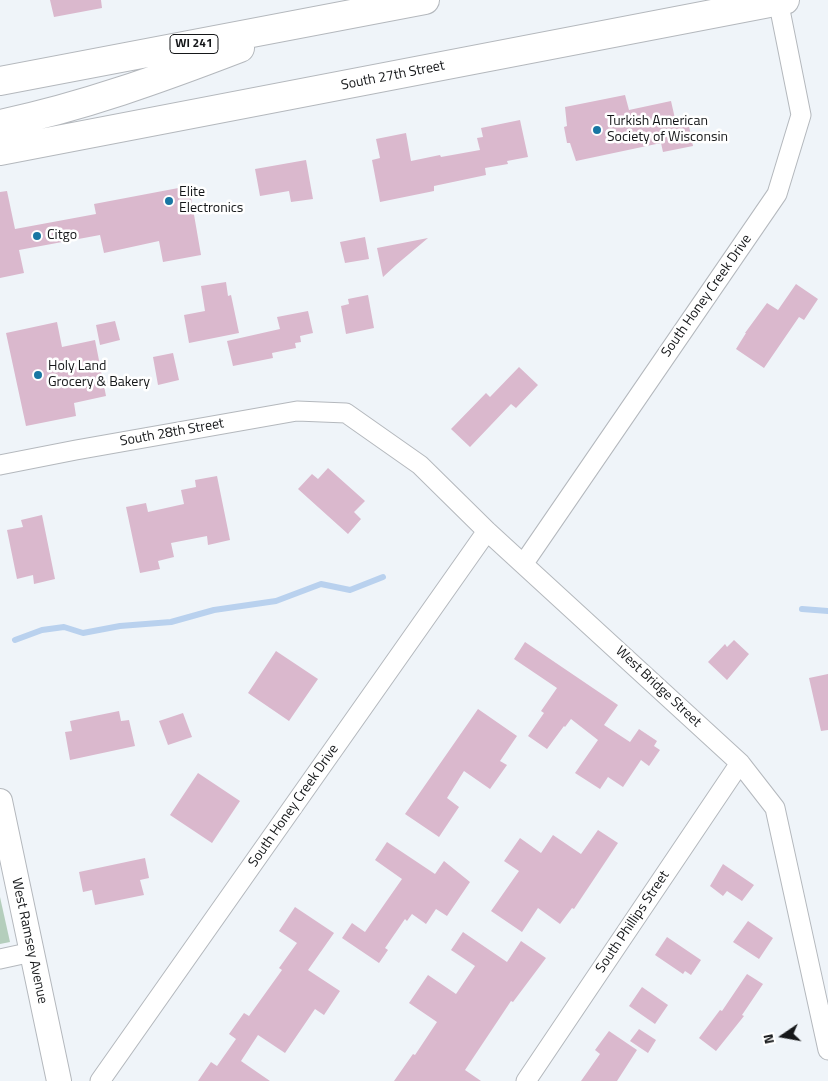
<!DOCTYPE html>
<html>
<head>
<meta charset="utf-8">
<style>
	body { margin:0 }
	#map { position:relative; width:828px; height:1081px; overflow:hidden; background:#eff4f9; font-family:"Titillium Web",sans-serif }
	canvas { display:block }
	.north { position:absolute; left:758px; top:1011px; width:50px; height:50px; -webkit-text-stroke:4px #fff; paint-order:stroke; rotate:258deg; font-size:14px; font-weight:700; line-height:20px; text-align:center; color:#151719 }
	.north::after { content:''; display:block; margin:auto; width:18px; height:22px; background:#151719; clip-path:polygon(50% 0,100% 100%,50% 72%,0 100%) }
</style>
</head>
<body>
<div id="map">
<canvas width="828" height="1081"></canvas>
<div class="north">N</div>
</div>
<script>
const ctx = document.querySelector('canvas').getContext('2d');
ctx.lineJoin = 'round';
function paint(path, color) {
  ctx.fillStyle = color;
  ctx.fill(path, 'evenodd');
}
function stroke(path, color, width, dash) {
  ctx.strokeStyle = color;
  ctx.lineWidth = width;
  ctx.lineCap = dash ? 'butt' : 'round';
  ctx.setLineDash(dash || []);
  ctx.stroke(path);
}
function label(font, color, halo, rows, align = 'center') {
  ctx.font = font + ' "Titillium Web",sans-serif';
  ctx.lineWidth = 5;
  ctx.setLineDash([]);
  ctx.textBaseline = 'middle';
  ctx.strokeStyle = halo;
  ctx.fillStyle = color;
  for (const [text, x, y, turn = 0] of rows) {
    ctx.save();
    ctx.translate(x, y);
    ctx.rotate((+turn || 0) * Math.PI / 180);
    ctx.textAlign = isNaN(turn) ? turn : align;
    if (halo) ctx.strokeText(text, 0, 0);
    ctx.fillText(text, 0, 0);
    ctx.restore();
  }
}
paint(new Path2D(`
	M0,897L10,942L0,944Z`), '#b4cebc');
stroke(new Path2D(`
	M802,609L828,611
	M15,640L42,630L64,627L83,633L120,626L171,622L214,610L276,601L321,584L350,590L383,577`), '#b9d1ee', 6);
paint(new Path2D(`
	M50,0H101L102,8L54,17Z
	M625,95L629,110L671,101L676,123L688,121L693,146L663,152L661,143L576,161L570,143H567L564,127L567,126L565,107Z
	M520,120L528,157L507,161L508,164L485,168L486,175L434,186V191L380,202L372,160L380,158L376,139L406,133L411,161L440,155L441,157L480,150L477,138L483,137L481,128Z
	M306,160L313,199L291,202L289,191L260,196L255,169Z
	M189,186L201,255L163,262L159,241L104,253L100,235L19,250L24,273L0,278V192L7,191L15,229L96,214L94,204Z
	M365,237L369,259L345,263L340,242Z
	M428,238L396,265L383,277L377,248Z
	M226,282L228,296L231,295L239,333L189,343L184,315L205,311L201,286Z
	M796,284L818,299L804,320L799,317L764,368L736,349L746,333H745L767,303L778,310Z
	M368,295L374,328L346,334L341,306L349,304L348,299Z
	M308,311L313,333L300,336L301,342L295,343L296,348L272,353L273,358L233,366L227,341L280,329L277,317Z
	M115,321L120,340L100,345L96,325Z
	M57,322L62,347L95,340L106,396L74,403L76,416L26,426L6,333Z
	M173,353L179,380L158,385L153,357Z
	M519,367L538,385L516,408L511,404L470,447L451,429L486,393L490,397Z
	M328,468L365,501L354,512L361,519L348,534L298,489L312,474L318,479Z
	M217,476L230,540L208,545L207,536L171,543L174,557L158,561L160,569L140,573L126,507L146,503L148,512L184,504L181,490L196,487L195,480Z
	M42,515L55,579L34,584L33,575L17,579L7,530L23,527L21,520Z
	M734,640L749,654L727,680L708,662L725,644L727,647Z
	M525,642L618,705L604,725L630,742L639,729L657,741L654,746L660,750L649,766L641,760L623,787L608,777L600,789L575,773L598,740L571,719L565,727L564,726L547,749L528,736L544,713L541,711L557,688L514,659Z
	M276,651L318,679L289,721L248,693Z
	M828,674V730L821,731L809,678Z
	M478,709L517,736L500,761L507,765L490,789L464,771L447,798L459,807L439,837L405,814Z
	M119,711L121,721L129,720L135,746L70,760L65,732L72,731L70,721Z
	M183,713L192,737L168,745L159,721Z
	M198,773L240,801L212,843L170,815Z
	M598,830L618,843L574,909L572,908L560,924L538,908L522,932L491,911L519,871L504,861L520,838L541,853L553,835L581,854Z
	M387,842L435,874L444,861L470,882L447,916L436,909L426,924L412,914L407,921L405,919L385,948L388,950L379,963L342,938L352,923L365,932L402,879L375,860Z
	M145,858L149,878L140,880L144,895L95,905L92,890L83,892L79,872Z
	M723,864L754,885L742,901L727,891L723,896L710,886Z
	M295,907L334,933L308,970L340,991L324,1015L315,1009L285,1053L258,1035L241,1061L270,1081H198L211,1062L217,1066L236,1039L229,1034L244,1013L249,1016L282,970L279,968L297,943L279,931Z
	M748,921L773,938L759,959L733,942Z
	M463,932L507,962L521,941L546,958L513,1002L511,1001L465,1070L481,1081H394L413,1054L415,1055L437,1022L409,1003L428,975L456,994L475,966L451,950Z
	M667,937L701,960L691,975L685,971L683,974L655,955Z
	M747,974L763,984L742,1015L744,1016L716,1051L699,1038L720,1010L722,1011Z
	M642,987L668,1005L655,1024L629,1006Z
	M639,1029L656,1040L648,1053L630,1041Z
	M609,1031L637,1050L617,1081H581L600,1054L595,1050Z`), '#dab8cd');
const minor = new Path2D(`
	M0,465L76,450L297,411L346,413L420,465L487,531L740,763L775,808L828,1050
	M524,563L777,194L801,115L778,0
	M0,959L32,952
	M100,1081L487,531
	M526,1081L740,763`);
const tertiary = new Path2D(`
	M0,801L59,1081`);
const primary = new Path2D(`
	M0,81L425,0
	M0,124C82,107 162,78 240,48
	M0,151L785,0`);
stroke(minor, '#b4b8bd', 21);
stroke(tertiary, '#b4b8bd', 26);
stroke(primary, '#b4b8bd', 30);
stroke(minor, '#fff', 19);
stroke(tertiary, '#fff', 24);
stroke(primary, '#fff', 28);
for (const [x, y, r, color] of [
	[597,130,5,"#1876a3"],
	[169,201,5,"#1876a3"],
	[37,236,5,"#1876a3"],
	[38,375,5,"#1876a3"]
]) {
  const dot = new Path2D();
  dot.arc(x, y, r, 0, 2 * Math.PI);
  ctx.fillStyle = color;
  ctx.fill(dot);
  stroke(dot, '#fff', 2);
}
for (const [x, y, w] of [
	[194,44,48]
]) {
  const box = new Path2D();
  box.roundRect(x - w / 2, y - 9.5, w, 19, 4);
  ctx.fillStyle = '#fff';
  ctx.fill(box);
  stroke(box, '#151719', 1);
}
label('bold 12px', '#151719', null, [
	["WI 241",194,44]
]);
label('14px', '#151719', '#fff', [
	["South 27th Street",393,76,-11],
	["South Honey Creek Drive",707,296,-55],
	["South 28th Street",172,433,-10],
	["West Bridge Street",658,687,43],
	["South Honey Creek Drive",294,806,-55],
	["South Phillips Street",633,922,-56],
	["West Ramsey Avenue",29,941,78]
]);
label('14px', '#151719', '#fff', [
	["Turkish American",607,122],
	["Society of Wisconsin",607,138],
	["Elite",179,193],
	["Electronics",179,209],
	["Citgo",47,236],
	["Holy Land",48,367],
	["Grocery & Bakery",48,383]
], 'left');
</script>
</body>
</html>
